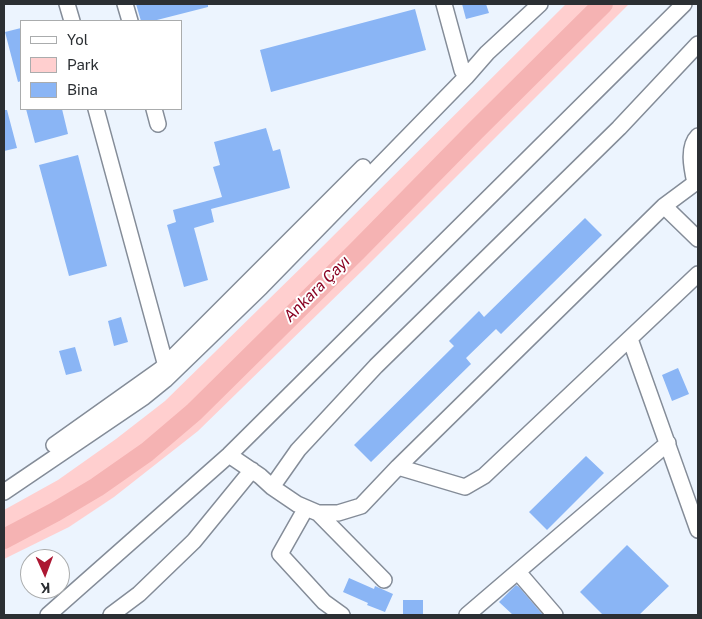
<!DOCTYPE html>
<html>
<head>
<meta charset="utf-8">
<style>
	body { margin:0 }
	#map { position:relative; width:702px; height:619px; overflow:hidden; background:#ecf4fe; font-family:"Public Sans",sans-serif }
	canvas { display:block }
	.frame { position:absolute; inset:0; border:5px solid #2b2f33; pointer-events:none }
	.legend { position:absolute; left:20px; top:20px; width:162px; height:90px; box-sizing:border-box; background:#fff; border:1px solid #aaacad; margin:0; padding:6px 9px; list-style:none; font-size:15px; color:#2b2f33 }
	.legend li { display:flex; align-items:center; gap:10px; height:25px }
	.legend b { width:25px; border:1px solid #aaacad }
	.north { position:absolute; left:20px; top:549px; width:50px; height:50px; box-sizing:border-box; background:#fff; border:1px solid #aaacad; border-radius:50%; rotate:178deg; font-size:14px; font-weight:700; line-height:20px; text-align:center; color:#2b2f33 }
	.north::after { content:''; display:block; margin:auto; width:18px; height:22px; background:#ac1732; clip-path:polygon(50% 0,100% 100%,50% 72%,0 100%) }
</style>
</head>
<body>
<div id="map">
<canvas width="702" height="619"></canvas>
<div class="frame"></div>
<ul class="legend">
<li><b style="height:6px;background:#fff"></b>Yol</li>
<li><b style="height:14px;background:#ffcfcf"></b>Park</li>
<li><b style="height:14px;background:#8ab5f5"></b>Bina</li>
</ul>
<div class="north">K</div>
</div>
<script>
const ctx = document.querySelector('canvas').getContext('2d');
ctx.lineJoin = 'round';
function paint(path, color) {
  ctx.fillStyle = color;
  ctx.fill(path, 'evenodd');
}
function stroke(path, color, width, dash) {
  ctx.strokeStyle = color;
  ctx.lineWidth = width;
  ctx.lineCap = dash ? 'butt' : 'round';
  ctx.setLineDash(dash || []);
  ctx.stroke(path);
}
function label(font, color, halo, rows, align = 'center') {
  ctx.font = font + ' "Public Sans",sans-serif';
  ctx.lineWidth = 4;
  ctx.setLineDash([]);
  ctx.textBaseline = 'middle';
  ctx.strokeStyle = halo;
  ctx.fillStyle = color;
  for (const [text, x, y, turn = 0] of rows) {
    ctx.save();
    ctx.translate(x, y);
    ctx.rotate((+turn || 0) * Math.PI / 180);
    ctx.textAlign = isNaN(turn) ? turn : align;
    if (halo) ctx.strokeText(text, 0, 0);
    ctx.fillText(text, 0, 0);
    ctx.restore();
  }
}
paint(new Path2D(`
	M566,4H629L364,269L198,431L114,497L69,527L4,559V510L58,480L116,439L165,401L315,254Z`), '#ffcfcf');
stroke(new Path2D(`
	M4,539L55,512L97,487L147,452L194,412L357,251L475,131L603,4`), '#f5b3b3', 20);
paint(new Path2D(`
	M136,4H208V7L153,21H141Z
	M462,4H486L489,13L466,19Z
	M415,9L426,50L271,92L260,50Z
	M21,28V81L18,82L5,32Z
	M26,109H62L68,134L35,143Z
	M4,110H7L17,148L4,151Z
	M266,128L273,151L280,149L290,188L211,209L214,222L194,228L208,280L184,287L167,225L176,222L173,210L222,197L213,167L220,165L214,142Z
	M78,155L107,266L69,276L39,165Z
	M585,218L602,235L501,334L496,329L466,358L471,364L371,462L354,445L454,346L449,341L479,311L484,317Z
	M121,317L128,342L114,346L108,321Z
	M75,347L82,371L66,375L59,351Z
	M678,368L689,394L672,401L662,375Z
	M586,456L604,473L547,530L529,512Z
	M627,545L669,586L639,615H603L580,592Z
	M349,578L374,589L375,586L393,594L385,612L367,605L368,603L343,592Z
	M516,585L519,587L543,615H513L499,602Z
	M403,600H423V615H403Z`), '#8ab5f5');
const minor = new Path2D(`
	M67,4L72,21
	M125,4L130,21
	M444,4L462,70L466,77
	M96,109L167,370
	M154,109L158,124
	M695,183C692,169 687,147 698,136
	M664,206L698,239
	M630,339L698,530
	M54,445L161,369L363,167
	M229,455L260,476L272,487L297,504L318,513H338L361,506L398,467L664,206L695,183H698
	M398,467L465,487L484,476L698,274
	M272,487L298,450L376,366L619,128L698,44
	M4,492L144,397L165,380L261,287L466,77L487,53L540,4
	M306,508L280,554L324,602L342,615
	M318,513L384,580
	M518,572L555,615
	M48,615L229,455L684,4
	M111,615L139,594L194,541L252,470
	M467,615L668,443`);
stroke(minor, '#848c98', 18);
stroke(minor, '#fff', 15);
label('italic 16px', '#890322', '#fff', [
	["Ankara Çayı",317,289,-45]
]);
</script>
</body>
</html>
